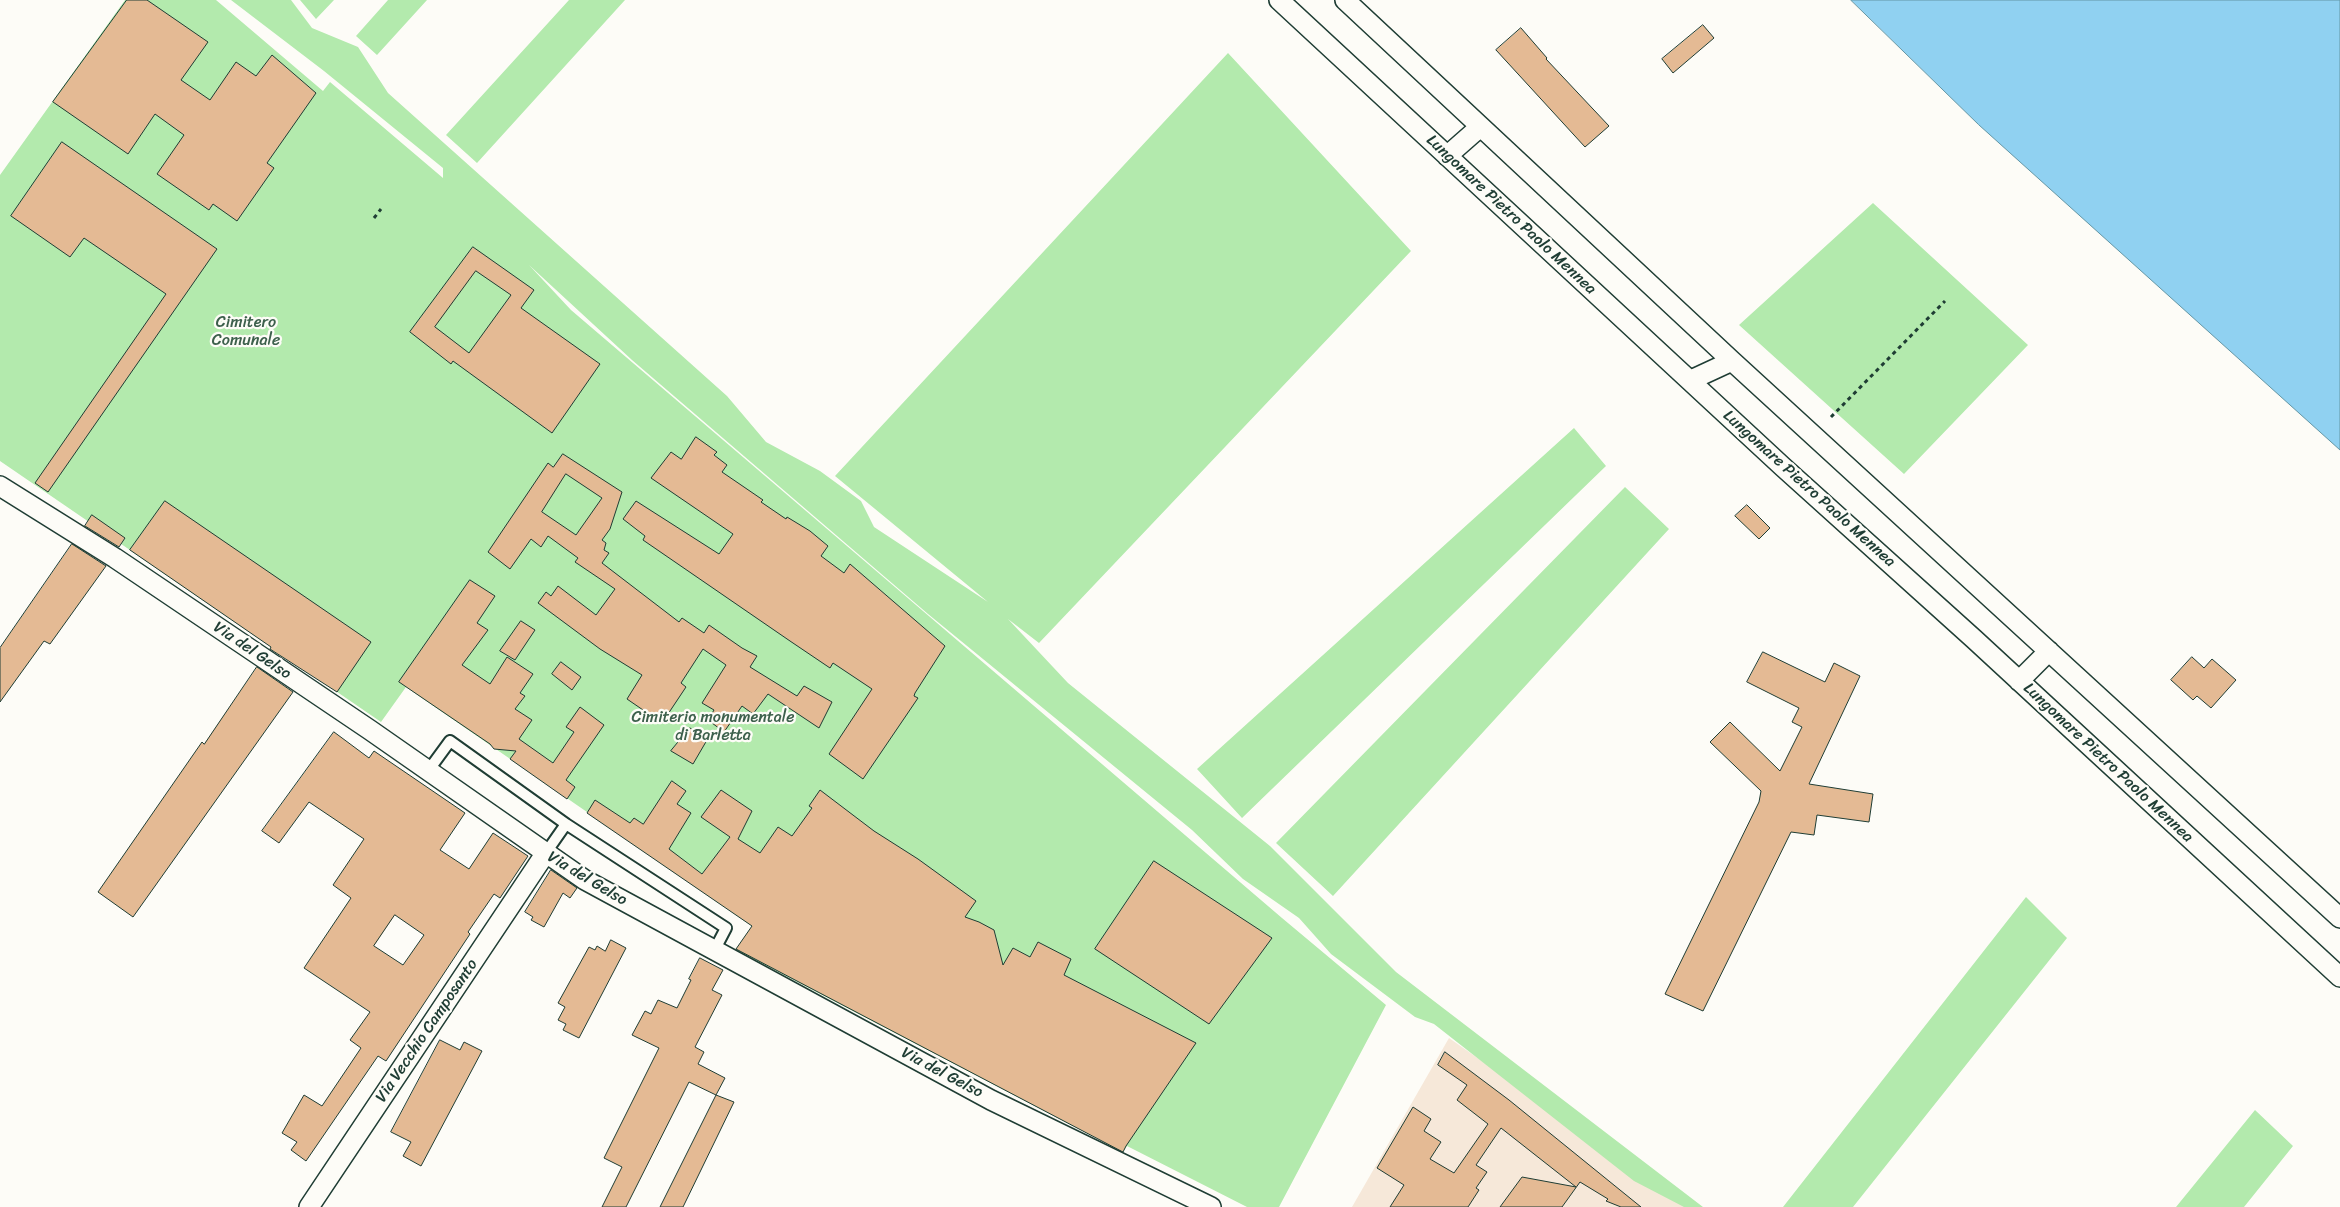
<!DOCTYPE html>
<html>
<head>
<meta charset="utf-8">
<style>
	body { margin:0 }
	canvas { display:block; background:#fdfcf7 }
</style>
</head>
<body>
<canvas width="2340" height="1207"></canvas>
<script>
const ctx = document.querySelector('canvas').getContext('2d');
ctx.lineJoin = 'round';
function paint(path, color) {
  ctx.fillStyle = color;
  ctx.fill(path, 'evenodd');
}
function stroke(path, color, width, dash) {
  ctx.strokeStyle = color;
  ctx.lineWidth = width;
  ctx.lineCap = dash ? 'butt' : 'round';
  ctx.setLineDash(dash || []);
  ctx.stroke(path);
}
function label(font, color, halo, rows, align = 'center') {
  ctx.font = font + ' Sriracha,sans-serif';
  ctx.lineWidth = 4.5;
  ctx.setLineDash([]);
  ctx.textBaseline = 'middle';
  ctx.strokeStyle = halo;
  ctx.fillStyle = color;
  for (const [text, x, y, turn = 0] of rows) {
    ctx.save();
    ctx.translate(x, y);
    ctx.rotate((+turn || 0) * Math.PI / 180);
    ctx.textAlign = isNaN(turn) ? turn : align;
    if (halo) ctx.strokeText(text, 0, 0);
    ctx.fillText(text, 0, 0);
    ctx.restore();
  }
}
paint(new Path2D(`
	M1449,1038L1690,1207H1352Z`), '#f6e8d9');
paint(new Path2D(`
	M125,0H216L323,91L330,82L443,178V168L324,71L231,0H291L312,28L358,47L388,93L727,396L766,442L820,471L861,501L874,527L988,602L835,476L1228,53L1411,251L1039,643L1008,619L1068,683L1270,846L1396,972L1703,1207H1684L1634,1181L1434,1024L1415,1017L1331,954L1299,918L1243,879L1192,830L928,614L632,360L529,265L571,310L1282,918L1386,1005L1279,1207H1247L1127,1146L1123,1152L736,950L752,926L406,687L381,722L0,461V175Z
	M300,0H334L316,19Z
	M388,0H427L377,55L356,36Z
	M569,0H625L477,163L446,135Z
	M1873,203L2028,345L1904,474L1739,325Z
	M1574,428L1606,466L1242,818L1197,769Z
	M1625,487L1669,529L1333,896L1276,843Z
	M2026,897L2067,938L1853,1207H1783Z
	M2255,1110L2293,1146L2244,1207H2176Z`), '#b3eaad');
const water = new Path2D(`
	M1851,0H2340V450L1979,125Z`);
paint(water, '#90d1f1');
stroke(water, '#6396a5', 1);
const building = new Path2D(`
	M127,0H147L208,42L181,80L210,100L236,62L256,76L272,55L316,93L267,163L274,168L237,221L213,204L209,210L157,174L184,135L155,114L128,154L53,102Z
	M1703,25L1714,38L1673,73L1662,59Z
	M1521,28L1547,58L1546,59L1609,126L1585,147L1496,50Z
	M62,142L217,249L48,492L35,483L166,294L84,238L70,257L11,216Z
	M473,247L534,290L521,308L600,364L552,433L453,361L451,364L410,332ZM476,271L511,295L469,353L435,327Z
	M696,437L717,452L714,455L727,465L722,472L763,500L761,502L786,519L787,517L810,531L828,546L821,556L844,573L850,564L945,646L915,693L914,696L918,698L863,779L829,754L872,689L833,663L830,668L790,641L643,540L645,536L623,519L636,501L719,554L733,534L651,478L671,452L681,459Z
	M563,454L622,492L610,529L602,540L606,543L604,550L609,553L602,563L679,622L682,618L704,633L709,625L742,648L757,656L750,667L797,696L804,686L832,702L819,728L768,694L753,714L742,706L724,732L708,720L714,710L702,703L726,665L703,649L681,683L686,687L662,723L627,699L642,675L600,649L538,603L546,592L551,596L558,586L596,615L615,589L575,562L578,558L548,536L541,547L531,539L510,569L488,552L548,463L553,467ZM566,474L602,498L576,535L542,512Z
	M165,501L371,642L337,692L270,649L271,647L130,550Z
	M1747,505L1770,528L1759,539L1735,516Z
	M92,515L125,538L119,547L85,526Z
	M72,544L106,566L50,644L44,641L0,702V648Z
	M470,580L495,596L477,623L488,630L462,665L490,684L507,657L533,674L520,693L525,696L515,709L532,720L519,739L553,763L574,732L566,727L580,707L604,725L566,780L575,787L567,799L510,759L516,751L494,749L490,744L399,682Z
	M521,621L535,630L515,660L500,651Z
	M1763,652L1825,682L1834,663L1860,676L1809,784L1873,794L1869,822L1817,815L1814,835L1791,832L1703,1011L1665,994L1759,802L1761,791L1710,742L1730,722L1780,771L1802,727L1792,722L1799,708L1747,682Z
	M2192,657L2204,668L2212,659L2236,680L2211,708L2197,696L2193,700L2171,680Z
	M561,662L581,677L572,690L552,674Z
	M257,667L293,692L133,917L98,892L202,742L204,744Z
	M690,728L707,740L693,764L671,751Z
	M334,732L369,758L374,751L465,813L440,850L469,869L493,833L528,856L500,898L494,894L468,932L470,934L386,1061L378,1056L306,1161L291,1150L297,1142L282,1133L304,1095L322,1106L361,1048L350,1040L370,1012L304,968L351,898L333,885L364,839L309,802L279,843L262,831ZM395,915L424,935L403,965L374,946Z
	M672,781L686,791L677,804L691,813L669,849L702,874L730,837L701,817L721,790L752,811L738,839L760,853L778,827L792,836L812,808L809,806L820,790L874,831L918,859L976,901L965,917L979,922L994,930L1003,965L1013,948L1030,957L1038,942L1071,959L1064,975L1196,1043L1126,1146L1123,1152L1121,1151L736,949L752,926L587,813L595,800L630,823L634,818L643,824Z
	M1154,861L1272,938L1209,1024L1095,949Z
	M551,870L577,888L570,898L563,893L544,927L531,920L533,917L525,912Z
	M611,940L626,948L579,1038L563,1030L566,1024L558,1020L565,1007L558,1003L589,947L595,950L597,946L605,951Z
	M700,958L723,970L712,990L722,995L695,1047L704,1052L698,1064L725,1078L716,1095L734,1102L683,1207H660L716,1095L689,1082L626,1207H602L622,1167L604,1158L659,1048L632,1035L645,1011L651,1014L658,1000L677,1008L691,980L689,979Z
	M440,1040L460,1050L464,1042L482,1051L421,1166L403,1156L411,1142L391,1132Z
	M1445,1052L1509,1100L1641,1207H1621L1606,1201L1608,1199L1580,1182L1562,1207H1500L1522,1177L1576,1187L1501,1128L1476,1165L1487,1172L1476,1188L1479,1190L1468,1207H1390L1404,1185L1377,1168L1413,1107L1431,1119L1424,1131L1441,1142L1430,1159L1454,1173L1488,1124L1457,1100L1467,1085L1438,1065Z`);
paint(building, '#e4ba94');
stroke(building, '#1f3d34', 1);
const lane = new Path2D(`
	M428,771L450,741L566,824L545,854
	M566,824L726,928L714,951`);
const street = new Path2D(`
	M1279,0L1783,467L1974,639L2340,977
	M1345,0L1732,361L2340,918
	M1447,156L1480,127
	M1691,380L1732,361
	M0,486L115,558L370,730L585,880L991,1100L1211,1207
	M2019,681L2049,651
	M309,1207L545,854`);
stroke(lane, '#1f3d34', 14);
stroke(street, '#1f3d34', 22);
stroke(new Path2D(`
	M374,218L381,209
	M1831,417L1945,301`), '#1f3d34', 3, [4, 4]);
stroke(lane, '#fdfcf7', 10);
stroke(street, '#fdfcf7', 19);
label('16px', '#1f3d34', '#fdfcf7', [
	["Lungomare Pietro Paolo Mennea",1511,215,43],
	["Lungomare Pietro Paolo Mennea",1809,489,42],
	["Via del Gelso",252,651,34],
	["Lungomare Pietro Paolo Mennea",2108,763,43],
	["Via del Gelso",587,879,31],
	["Via Vecchio Camposanto",427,1031,-56],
	["Via del Gelso",942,1073,28]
]);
label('16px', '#3d604c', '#fdfcf7', [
	["Cimitero",246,323],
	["Comunale",246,341],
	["Cimiterio monumentale",713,718],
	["di Barletta",713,736]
]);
</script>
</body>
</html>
